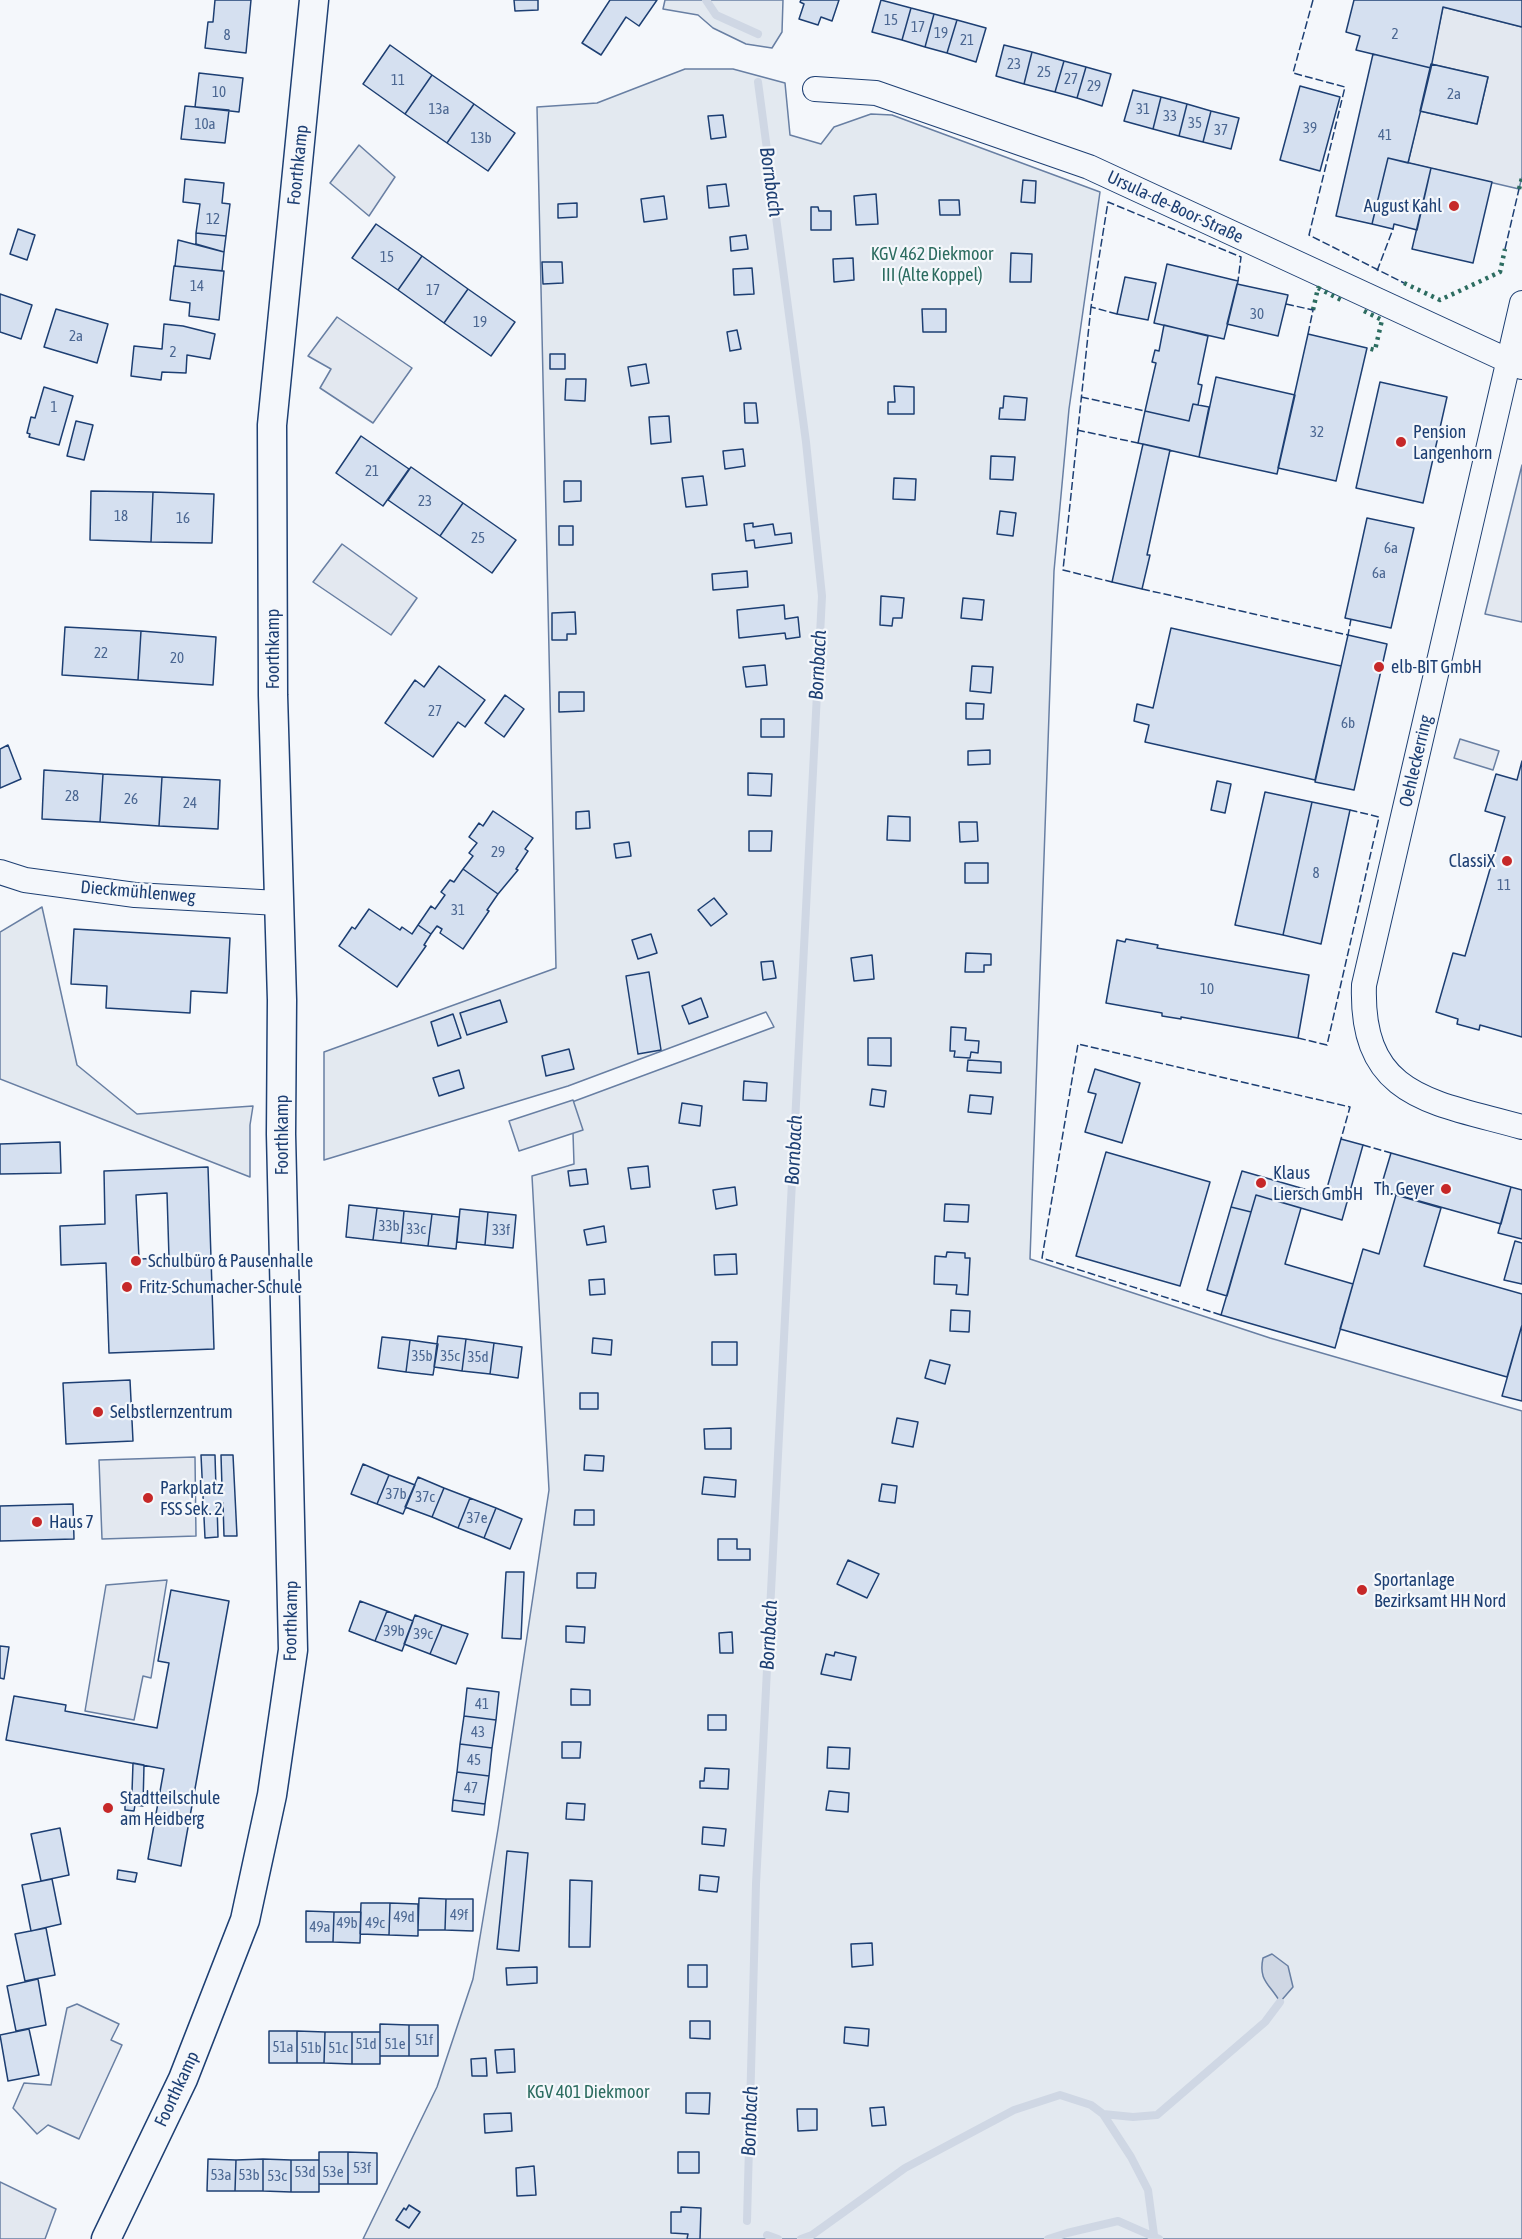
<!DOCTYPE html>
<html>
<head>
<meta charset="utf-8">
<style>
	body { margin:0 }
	canvas { display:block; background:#f4f7fb }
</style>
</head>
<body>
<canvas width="1522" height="2239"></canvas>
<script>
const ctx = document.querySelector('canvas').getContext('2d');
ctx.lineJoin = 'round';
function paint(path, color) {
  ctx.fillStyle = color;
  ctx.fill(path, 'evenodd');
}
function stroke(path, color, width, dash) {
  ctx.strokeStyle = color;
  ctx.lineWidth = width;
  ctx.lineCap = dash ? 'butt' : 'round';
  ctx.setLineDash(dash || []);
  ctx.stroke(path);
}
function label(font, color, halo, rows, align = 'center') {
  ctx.font = font + ' "Asap Condensed",sans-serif';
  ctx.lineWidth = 4.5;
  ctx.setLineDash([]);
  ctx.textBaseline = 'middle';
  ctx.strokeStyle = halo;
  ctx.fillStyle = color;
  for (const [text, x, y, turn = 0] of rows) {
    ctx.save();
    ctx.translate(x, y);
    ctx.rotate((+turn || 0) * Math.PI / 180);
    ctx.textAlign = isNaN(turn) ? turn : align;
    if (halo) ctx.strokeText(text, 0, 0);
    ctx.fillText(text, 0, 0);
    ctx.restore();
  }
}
const green = new Path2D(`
	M665,0H783L782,32L772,48L746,44L713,28L698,15L663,9Z
	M685,69H733L785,83L790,135L821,144L834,127L871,114L892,115L1100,192L1069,409L1054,571L1030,1259L1270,1338L1522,1411V2239H363L437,2087L473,1979L498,1829L549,1490L532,1176L574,1164L572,1102L774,1027L766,1012L568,1086L324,1160V1052L556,968L537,107L597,103Z
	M42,907L77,1065L137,1114L253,1106L250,1125V1177L0,1079V932Z`);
paint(green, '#e3e9f0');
stroke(green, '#687fa3', 1.5);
const parking = new Path2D(`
	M1443,7L1522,27V177L1519,189L1408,163L1420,111L1477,124L1488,77L1431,64Z
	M359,145L395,177L369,216L330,183Z
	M337,317L412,368L373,423L320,388L331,369L308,356Z
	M1522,465V622L1485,614Z
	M342,544L417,598L391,635L313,582Z
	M1460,739L1499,751L1493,770L1454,758Z
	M573,1100L583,1130L519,1151L509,1121Z
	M195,1457L196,1536L102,1539L99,1460Z
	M167,1580L151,1678L143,1676L134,1720L85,1711L106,1585Z
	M77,2004L119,2024L111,2040L122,2045L79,2139L48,2125L37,2134L13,2108L24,2083L51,2085L67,2008Z
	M0,2182L56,2209L45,2239H0Z`);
paint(parking, '#e3e8f0');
stroke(parking, '#687fa3', 1.5);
const water = new Path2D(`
	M1272,1954L1288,1966L1293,1987L1280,2002C1270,1984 1258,1981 1263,1958Z`);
paint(water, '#cfd7e4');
stroke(water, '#687fa3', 1.5);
stroke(new Path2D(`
	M706,0L716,15L758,34
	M1103,2114L1133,2117L1157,2115L1265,2022L1280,2002
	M747,2221L756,1884L822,596L806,442L758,82
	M767,2235L778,2239
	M801,2239L812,2235L905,2168L1014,2110L1060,2095L1091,2105L1103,2114L1131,2157L1148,2190L1154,2235L1152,2239
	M1048,2239L1067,2233L1118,2221L1159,2239`), '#cfd7e4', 8);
const building = new Path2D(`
	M215,0H251L246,53L205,48L208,22H213Z
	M514,0H538V10L515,11Z
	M610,0H657L639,26L626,17L601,55L582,43Z
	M801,0H839L832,21L821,17L818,25L799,19L804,4L800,2Z
	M881,0L911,8L902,40L872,32Z
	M1354,0H1522V27L1443,7L1431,68L1356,50L1360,36L1346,32Z
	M911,8L934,14L925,47L902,40Z
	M934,14L957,20L947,53L925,47Z
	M957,20L986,28L976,62L947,53Z
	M390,45L432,75L405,114L363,84Z
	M1004,45L1032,52L1024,84L996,76Z
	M1032,52L1064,61L1055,92L1024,84Z
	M1373,54L1431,68L1408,163L1388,158L1372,224L1336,216Z
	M1064,61L1086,67L1077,98L1055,92Z
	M1431,64L1488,77L1477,124L1420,111Z
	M1086,67L1111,74L1102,106L1077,98Z
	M199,73L243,78L239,112L195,107Z
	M432,75L474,104L447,143L405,114Z
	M1300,86L1340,97L1320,171L1280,160Z
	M1133,90L1161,97L1153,129L1124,121Z
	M1161,97L1187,104L1179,136L1153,129Z
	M474,104L515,133L488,171L447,143Z
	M1187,104L1211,111L1203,142L1179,136Z
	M185,106L229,110L225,143L181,139Z
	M1211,111L1239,118L1231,149L1203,142Z
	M723,115L726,137L711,139L708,116Z
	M1388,158L1431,168L1417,230L1394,224L1393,229L1372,224Z
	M1431,168L1492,182L1473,263L1412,249Z
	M185,179L224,183L222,203L230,204L226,236L196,233L200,204L183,202Z
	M1023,180L1036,181L1035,203L1021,202Z
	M726,184L729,206L709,208L707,186Z
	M876,194L878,224L856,225L854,196Z
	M664,196L667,219L644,222L641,199Z
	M939,200H959L960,215H940Z
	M577,203V217L558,218V204Z
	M811,207H818L819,211H831V230H811Z
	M376,224L422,256L398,290L352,258Z
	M18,229L35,235L27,260L10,254Z
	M196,233L226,236L224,252L196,244Z
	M746,235L748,249L731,251L730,237Z
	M178,240L224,252L222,271L175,266Z
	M1011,253L1032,254L1031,282H1010Z
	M422,256L468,289L444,323L398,290Z
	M853,258L854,280L834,282L833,259Z
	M542,262H562L563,283L543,284Z
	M1167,264L1238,281L1224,339L1154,323Z
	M174,266L224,271L219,320L189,316L190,303L170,300Z
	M752,268L754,294L734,295L733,269Z
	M1125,277L1156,283L1148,320L1117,314Z
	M1237,284L1288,295L1278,336L1227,324Z
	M468,289L515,322L491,356L444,323Z
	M0,294L32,305L21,339L0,332Z
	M56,309L108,324L97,363L44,347Z
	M922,309H946V332H923Z
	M164,324L183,326L215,334L210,359L187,355L186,373L162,372L161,380L131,376L134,346L162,349Z
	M1164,325L1208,336L1198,384L1202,385L1198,405L1193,404L1189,421L1145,411L1156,363L1152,362L1155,350L1159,351Z
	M737,330L741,349L730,351L727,332Z
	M1308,334L1367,348L1336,481L1278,468Z
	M550,354H565V369H550Z
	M646,364L649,383L631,386L628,367Z
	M1216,377L1295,395L1277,474L1199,457Z
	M566,379H586L585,401L565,400Z
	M1380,382L1447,397L1423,503L1356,488Z
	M894,386L914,387V414H888V402H895Z
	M44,387L73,396L59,445L29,437L30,434L27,433L31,417L35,418Z
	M1004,396L1027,398L1025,420L999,419L1000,408H1003Z
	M744,403H756L758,423H745Z
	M1193,404L1209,407L1199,457L1138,443L1145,411L1189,421Z
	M669,416L671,442L651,444L649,417Z
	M76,421L93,425L84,460L67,456Z
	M361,436L409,469L383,506L336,473Z
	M1143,444L1170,450L1147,555H1150L1142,589L1112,582Z
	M743,449L745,466L725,469L723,451Z
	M991,456L1015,457L1013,480L990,479Z
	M411,467L463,503L440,536L388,500Z
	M703,476L707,505L686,507L682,478Z
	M894,478L916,479L915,500L893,499Z
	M564,481H581V501L564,502Z
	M91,491L153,492L151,542L90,540Z
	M153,492L214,494L212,543L151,542Z
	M463,503L516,540L492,573L440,536Z
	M1000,511L1016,513L1013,536L997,534Z
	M1367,518L1414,528L1391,628L1345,618Z
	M753,523V527L773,524L775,535L791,533L792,543L755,548L754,540L746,541L744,524Z
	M559,526H573V545H559Z
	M747,571L748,587L713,590L712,574Z
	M881,596L904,598L902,618H893L892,626L880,625Z
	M963,598L984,600L982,620L961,618Z
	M784,605L785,619L798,617L800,637L786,639L785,633L739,638L737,610Z
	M575,612L576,634H567V640H552V613Z
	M65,627L141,631L138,680L62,675Z
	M1171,628L1341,666L1315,780L1145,742L1149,725L1134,721L1137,704L1153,708Z
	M141,631L216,637L213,685L138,680Z
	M1348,635L1387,644L1354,790L1315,782Z
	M765,665L767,685L746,687L743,667Z
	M439,666L485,700L465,727L458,722L433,757L385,723L415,680L424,687Z
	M972,666L993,667L991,693L970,691Z
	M559,692H584V711L559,712Z
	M505,695L524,709L504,737L485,723Z
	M966,703L984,704L983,719H966Z
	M761,719H784V737H761Z
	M8,745L21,779L0,788V749Z
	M990,750V764L968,765V751Z
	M1522,761V1037L1480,1025L1479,1030L1457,1024L1458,1019L1436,1012L1453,953L1465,956L1505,817L1485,811L1496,774L1517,780Z
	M44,770L103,774L100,822L42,819Z
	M748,773L772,774L771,796L748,795Z
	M103,774L162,777L159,826L100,822Z
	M162,777L220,780L218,829L159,826Z
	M1217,781L1231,784L1225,813L1211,810Z
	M1265,792L1312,802L1283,935L1235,925Z
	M1312,802L1350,810L1321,944L1283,935Z
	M493,811L533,838L525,849L528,851L516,869L518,870L498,894L463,869L473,856L469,853L477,843L469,837L479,823L483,826Z
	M589,811L590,828L576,829V812Z
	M888,816L910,817V841L887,840Z
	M959,822H977L978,841L960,842Z
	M749,831H772L771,851H749Z
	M629,842L631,856L616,858L614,844Z
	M965,863H988V883H965Z
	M463,869L498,894L487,910L489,911L463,949L440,933L442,929L437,926L431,934L418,925L431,906L435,909L445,895L441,892L450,880L454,882Z
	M714,898L727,914L711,926L698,910Z
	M369,909L400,930L402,927L412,934L418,925L431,934L424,945L426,946L397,987L339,946L352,927L355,929Z
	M74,929L230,938L227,993L191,991L190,1013L106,1008L107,986L71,984Z
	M651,934L657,953L638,959L632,940Z
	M1126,939L1158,945L1157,948L1309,975L1298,1038L1181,1017V1019L1162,1016V1013L1106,1003L1117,940L1125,942Z
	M966,953L991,954V965H984V972H965Z
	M872,955L874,979L854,981L851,958Z
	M773,961L776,978L763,980L761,962Z
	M649,972L661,1050L638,1054L626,976Z
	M701,998L708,1017L689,1024L682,1006Z
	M500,1000L507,1022L467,1035L460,1013Z
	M453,1014L461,1038L438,1046L431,1022Z
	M951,1027L966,1028L965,1040L979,1041L978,1053L971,1052L970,1058L954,1057L955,1051H950Z
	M868,1038H891V1066L868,1065Z
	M569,1049L574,1069L546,1076L542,1056Z
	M968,1060L1001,1062V1073L967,1071Z
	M1095,1069L1140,1083L1122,1143L1085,1132L1096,1094L1088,1092Z
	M459,1070L464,1088L439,1096L433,1078Z
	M744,1081L767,1083L766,1101L743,1100Z
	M872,1089L886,1091L884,1107L870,1105Z
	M970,1095L993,1097L991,1114L968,1112Z
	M682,1103L702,1106L700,1126L679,1123Z
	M1341,1139L1363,1145L1342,1220L1256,1195L1251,1212L1231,1207L1242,1171L1325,1195Z
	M60,1142L61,1173L0,1174V1144Z
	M1106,1152L1210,1182L1180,1286L1076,1256Z
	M1391,1153L1511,1187L1501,1224L1380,1190Z
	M648,1166L650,1187L631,1189L628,1168Z
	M208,1167L214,1349L109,1353L106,1263L61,1265L60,1226L105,1224L104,1171ZM167,1193L169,1258L139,1259L136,1195Z
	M586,1169L588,1184L570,1186L568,1171Z
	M735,1187L737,1205L716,1209L713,1190Z
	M1511,1187L1522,1190V1239L1498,1233Z
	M1256,1195L1301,1208L1285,1264L1353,1284L1335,1348L1221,1315Z
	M1396,1195L1441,1208L1424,1266L1522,1294V1325L1507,1377L1340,1329L1363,1249L1379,1254Z
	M945,1204L969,1205L968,1222L944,1221Z
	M349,1205L377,1208L373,1240L346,1237Z
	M1231,1207L1251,1212L1227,1296L1207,1290Z
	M377,1208L404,1211L401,1243L373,1240Z
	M460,1209L488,1212L485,1245L457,1242Z
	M404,1211L432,1214L428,1246L401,1243Z
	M488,1212L516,1215L513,1248L485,1245Z
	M432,1214L459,1217L456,1249L428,1246Z
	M604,1226L606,1242L587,1245L584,1230Z
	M1515,1241L1522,1243V1284L1504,1280Z
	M947,1252L965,1253V1258H970L968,1295L956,1294L957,1285L934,1284L935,1256L946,1257Z
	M736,1254L737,1274L715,1275L714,1255Z
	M604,1279L605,1294L590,1295L589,1280Z
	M951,1310L970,1311L969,1332L950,1331Z
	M1522,1325V1401L1502,1396Z
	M438,1336L466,1339L462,1371L434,1367Z
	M382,1337L410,1340L406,1372L378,1368Z
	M593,1338L612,1340L611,1355L592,1353Z
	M466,1339L494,1343L490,1374L462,1371Z
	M410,1340L438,1344L433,1375L406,1372Z
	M712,1342H737V1365H712Z
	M494,1343L522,1347L518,1378L490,1374Z
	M930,1360L950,1365L945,1384L925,1378Z
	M130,1380L133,1441L66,1444L63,1383Z
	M580,1393H598V1409H580Z
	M897,1418L918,1422L913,1447L892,1443Z
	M731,1428V1449H705L704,1429Z
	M201,1455H215L216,1489L222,1488L221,1455H233L237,1536H224L223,1503L217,1504L218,1537L205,1538Z
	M585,1455L604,1456L603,1471L584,1470Z
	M363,1464L389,1475L377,1504L351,1494Z
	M389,1475L415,1485L403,1514L377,1504Z
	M418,1477L444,1488L432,1517L405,1507Z
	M704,1477L736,1480L735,1497L702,1494Z
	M882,1484L897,1486L895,1503L879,1501Z
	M444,1488L470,1498L458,1528L432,1517Z
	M470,1498L496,1508L484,1538L458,1528Z
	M73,1504L74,1539L0,1541V1506Z
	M496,1508L522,1519L510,1549L484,1538Z
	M575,1510H594V1525H574Z
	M718,1539H737V1549H750V1560H718Z
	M848,1560L879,1574L867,1598L837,1584Z
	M506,1572H524L521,1639L502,1638Z
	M577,1573H596L595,1588H577Z
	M171,1590L229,1601L181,1866L148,1859L164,1769L6,1740L14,1696L66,1705L65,1711L157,1728L169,1663L158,1661Z
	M360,1601L387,1611L375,1641L349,1631Z
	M387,1611L413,1621L402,1651L375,1641Z
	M415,1615L442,1625L430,1654L404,1644Z
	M442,1625L468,1634L456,1664L430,1654Z
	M566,1626L585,1627L584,1643L566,1642Z
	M732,1632L733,1653H720L719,1633Z
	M0,1646L9,1647L4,1679L0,1678Z
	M835,1652L856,1657L851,1680L821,1674L826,1654L834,1656Z
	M467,1688L499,1692L496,1720L464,1716Z
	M571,1689L590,1690V1705H571Z
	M708,1715H726V1730H708Z
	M464,1716L496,1720L492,1748L460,1744Z
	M562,1742H581L580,1758H562Z
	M460,1744L492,1748L489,1776L457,1772Z
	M828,1747L850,1748L849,1769L827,1768Z
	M133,1763L144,1765L143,1806L135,1805L134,1811L125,1810V1792H132Z
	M705,1768L729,1769L728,1789L700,1788V1781H704Z
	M457,1772L489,1776L485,1804L453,1800Z
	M829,1791L849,1793L848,1812L826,1810Z
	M453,1800L485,1804L484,1815L452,1811Z
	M567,1803L585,1804L584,1820L566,1819Z
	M703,1827L726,1829L724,1846L702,1844Z
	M60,1828L69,1875L41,1881L31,1834Z
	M507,1851L528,1853L519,1951L497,1949Z
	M118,1870L137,1873L135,1882L117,1879Z
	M700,1875L719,1877L717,1892L699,1890Z
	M52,1879L61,1924L31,1931L22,1885Z
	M570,1880L592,1881L590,1947H569Z
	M419,1898L446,1899L445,1930H418Z
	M446,1899H473V1931L445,1930Z
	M361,1903H390L389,1935L360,1934Z
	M390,1903L418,1904V1936L389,1935Z
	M306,1911L334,1912L333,1942H306Z
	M334,1912H361L360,1943L333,1942Z
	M46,1928L55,1975L25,1981L15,1934Z
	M872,1943L873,1965L852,1967L851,1944Z
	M688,1965H707V1987H688Z
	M537,1967V1983L507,1985L506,1968Z
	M38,1979L46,2025L16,2031L7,1986Z
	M690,2021H710V2039L690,2038Z
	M380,2024L409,2025V2056H380Z
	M409,2025H438V2056H409Z
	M845,2027L869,2029L868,2046L844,2043Z
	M29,2029L39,2075L8,2081L0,2035Z
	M269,2031H297V2063H269Z
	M297,2031L325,2032L324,2063H297Z
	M325,2032H352V2064L324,2063Z
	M352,2032H380V2064H352Z
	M514,2049L515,2072L497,2073L495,2050Z
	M486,2058L487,2076H472L471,2059Z
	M686,2093H710L709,2114L686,2113Z
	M884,2107L886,2125L872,2126L870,2108Z
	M797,2109H817V2130L798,2131Z
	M511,2113L512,2131L485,2133L484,2114Z
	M319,2152H348V2184H319Z
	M348,2152L377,2153V2184H348Z
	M678,2152H699V2173H678Z
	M208,2159L236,2160L235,2191H207Z
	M263,2159V2191H235L236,2160Z
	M263,2159L291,2160V2192L263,2191Z
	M291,2160H319V2192H291Z
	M534,2166L536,2195L517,2196L516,2168Z
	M409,2205L420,2212L409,2228L396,2220L404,2208L406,2210Z
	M681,2207L701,2208L700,2239H687L688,2234L671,2233V2212H681Z`);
paint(building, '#d5e0f0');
stroke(building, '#1d3f73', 1.5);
const minor = new Path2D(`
	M815,89L876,93L1089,167L1522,367
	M1522,303L1364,985C1360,1099 1434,1102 1522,1127
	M0,872L25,880L135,895L278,903`);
const tertiary = new Path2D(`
	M106,2239L183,2079L245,1920L272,1795L293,1650L281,1134L282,1000L273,695L272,425L314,0`);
stroke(minor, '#1d3f73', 26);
stroke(tertiary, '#1d3f73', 31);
stroke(minor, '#f4f7fb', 24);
stroke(tertiary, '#f4f7fb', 28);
stroke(new Path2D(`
	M1519,189L1522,178
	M1404,283L1440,300L1500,272L1505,249
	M1313,310L1318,288L1341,300
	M1364,311L1382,320L1375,350L1367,348`), '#2c6c60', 4.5, [3, 4.5]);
stroke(new Path2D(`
	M1313,0L1293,73L1345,87L1309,235L1404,283
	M1505,249L1519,189
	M1377,271L1393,229
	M1286,304L1313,310L1308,334
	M1091,307L1063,570L1112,582
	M1117,314L1091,307L1108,202L1241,257L1238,281
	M1081,397L1145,411
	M1077,430L1138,443
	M1142,589L1348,635L1351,619
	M1298,1038L1327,1045L1379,817L1350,810
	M1363,1145L1391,1153
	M1221,1315L1042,1258L1078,1044L1350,1107L1341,1139`), '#1d3f73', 1.5, [8, 3]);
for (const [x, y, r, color] of [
	[1454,206,6,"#c62828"],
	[1401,442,6,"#c62828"],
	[1379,667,6,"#c62828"],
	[1507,861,6,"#c62828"],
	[1261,1183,6,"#c62828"],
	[1446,1189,6,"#c62828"],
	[136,1261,6,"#c62828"],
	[127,1287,6,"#c62828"],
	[98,1412,6,"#c62828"],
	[148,1498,6,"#c62828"],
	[37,1522,6,"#c62828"],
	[1362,1590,6,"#c62828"],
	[108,1808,6,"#c62828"]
]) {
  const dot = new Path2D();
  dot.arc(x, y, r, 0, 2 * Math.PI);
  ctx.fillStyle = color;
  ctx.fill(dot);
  stroke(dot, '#f4f7fb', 2);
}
label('15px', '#4b6792', null, [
	["15",891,20],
	["17",918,27],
	["19",941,33],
	["2",1395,34],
	["8",227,35],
	["21",967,40],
	["23",1014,64],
	["25",1044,72],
	["27",1071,79],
	["11",398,80],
	["29",1094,86],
	["10",219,92],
	["2a",1454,94],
	["13a",439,109],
	["31",1143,109],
	["33",1170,116],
	["35",1195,123],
	["10a",205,124],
	["39",1310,128],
	["37",1221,130],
	["41",1385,135],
	["13b",481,138],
	["12",213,219],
	["15",387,257],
	["14",197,286],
	["17",433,290],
	["30",1257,314],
	["19",480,322],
	["2a",76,336],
	["2",173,352],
	["1",54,407],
	["32",1317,432],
	["21",372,471],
	["23",425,501],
	["18",121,516],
	["16",183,518],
	["25",478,538],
	["6a",1391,548],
	["6a",1379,573],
	["22",101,653],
	["20",177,658],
	["27",435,711],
	["6b",1348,723],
	["28",72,796],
	["26",131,799],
	["24",190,803],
	["29",498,852],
	["8",1316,873],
	["11",1504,885],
	["31",458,910],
	["10",1207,989],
	["33b",389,1226],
	["33c",416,1229],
	["33f",501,1230],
	["35b",422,1356],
	["35c",450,1356],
	["35d",478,1357],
	["37b",396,1494],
	["37c",425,1497],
	["37e",477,1518],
	["39b",394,1631],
	["39c",423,1634],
	["41",482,1704],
	["43",478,1732],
	["45",474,1760],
	["47",471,1788],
	["49f",459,1915],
	["49d",404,1917],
	["49b",347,1923],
	["49c",375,1923],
	["49a",320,1927],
	["51f",424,2040],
	["51d",366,2044],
	["51e",395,2044],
	["51a",283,2047],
	["51b",311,2048],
	["51c",338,2048],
	["53f",362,2168],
	["53d",305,2172],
	["53e",333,2172],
	["53a",221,2175],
	["53b",249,2175],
	["53c",277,2176]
]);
label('18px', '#1d3f73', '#f4f7fb', [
	["Foorthkamp",298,165,-84],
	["Ursula-de-Boor-Straße",1175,207,25],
	["Foorthkamp",273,649,-90],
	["Oehleckerring",1416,761,-77],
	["Dieckmühlenweg",138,892,5],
	["Foorthkamp",282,1135,-90],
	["Foorthkamp",291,1621,-89],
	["Foorthkamp",177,2089,-65]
]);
label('18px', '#1d3f73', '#f4f7fb', [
	["August Kahl",1442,206,"right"],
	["Pension",1413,432],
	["Langenhorn",1413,453],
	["elb-BIT GmbH",1391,667],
	["ClassiX",1495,861,"right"],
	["Klaus",1273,1173],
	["Liersch GmbH",1273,1194],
	["Th. Geyer",1434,1189,"right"],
	["Schulbüro & Pausenhalle",148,1261],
	["Fritz-Schumacher-Schule",139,1287],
	["Selbstlernzentrum",110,1412],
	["Parkplatz",160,1488],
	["FSS Sek. 2",160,1509],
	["Haus 7",49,1522],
	["Sportanlage",1374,1580],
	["Bezirksamt HH Nord",1374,1601],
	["Stadtteilschule",120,1798],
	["am Heidberg",120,1819]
], 'left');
label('18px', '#2c6c60', '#f4f7fb', [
	["KGV 462 Diekmoor",932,254],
	["III (Alte Koppel)",932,275],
	["KGV 401 Diekmoor",588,2092]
]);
label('italic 20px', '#1d3f73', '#f4f7fb', [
	["Bornbach",771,182,82],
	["Bornbach",818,665,-87],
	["Bornbach",794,1150,-87],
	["Bornbach",769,1635,-87],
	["Bornbach",750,2121,-88]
]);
</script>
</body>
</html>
